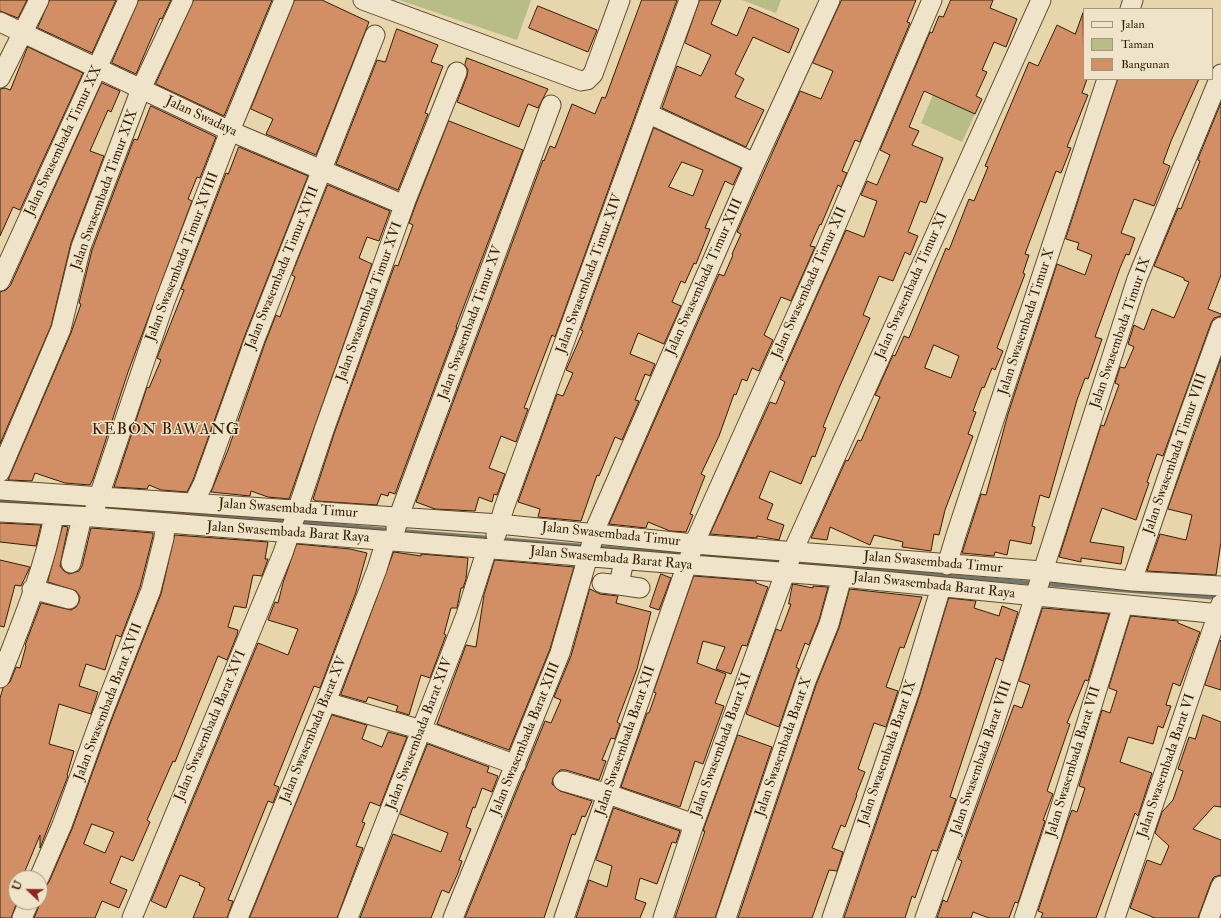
<!DOCTYPE html>
<html>
<head>
<meta charset="utf-8">
<style>
	body { margin:0 }
	#map { position:relative; width:1221px; height:918px; overflow:hidden; background:#e7d5ac; font-family:"IM FELL Double Pica",serif }
	canvas { display:block }
	.legend { position:absolute; left:1083px; top:8px; width:130px; height:72px; box-sizing:border-box; background:#efe4c9; border:1px solid #a5957a; margin:0; padding:5px 7px; list-style:none; font-size:12px; color:#351e04 }
	.legend li { display:flex; align-items:center; gap:8px; height:20px }
	.legend b { width:20px; border:1px solid #a5957a }
	.north { position:absolute; left:8px; top:870px; width:40px; height:40px; box-sizing:border-box; background:#efe4c9; border:1px solid #a5957a; border-radius:50%; rotate:292deg; font-size:11px; font-weight:700; line-height:16px; text-align:center; color:#351e04 }
	.north::after { content:''; display:block; margin:auto; width:14px; height:18px; background:#8f2418; clip-path:polygon(50% 0,100% 100%,50% 72%,0 100%) }
</style>
</head>
<body>
<div id="map">
<canvas width="1221" height="918"></canvas>
<ul class="legend">
<li><b style="height:5px;background:#efe4c9"></b>Jalan</li>
<li><b style="height:11px;background:#b8bd88"></b>Taman</li>
<li><b style="height:11px;background:#d28f65"></b>Bangunan</li>
</ul>
<div class="north">U</div>
</div>
<script>
const ctx = document.querySelector('canvas').getContext('2d');
ctx.lineJoin = 'round';
function paint(path, color) {
  ctx.fillStyle = color;
  ctx.fill(path, 'evenodd');
}
function stroke(path, color, width, dash) {
  ctx.strokeStyle = color;
  ctx.lineWidth = width;
  ctx.lineCap = dash ? 'butt' : 'round';
  ctx.setLineDash(dash || []);
  ctx.stroke(path);
}
function label(font, color, halo, rows, align = 'center') {
  ctx.font = font + ' "IM FELL Double Pica",serif';
  ctx.lineWidth = 3;
  ctx.setLineDash([]);
  ctx.textBaseline = 'middle';
  ctx.strokeStyle = halo;
  ctx.fillStyle = color;
  for (const [text, x, y, turn = 0] of rows) {
    ctx.save();
    ctx.translate(x, y);
    ctx.rotate((+turn || 0) * Math.PI / 180);
    ctx.textAlign = isNaN(turn) ? turn : align;
    if (halo) ctx.strokeText(text, 0, 0);
    ctx.fillText(text, 0, 0);
    ctx.restore();
  }
}
paint(new Path2D(`
	M399,0H531L517,40Z
	M742,0H781L776,13Z
	M933,95L975,114L962,142L921,123Z`), '#b8bd88');
stroke(new Path2D(`
	M0,501L90,507
	M101,508L288,521
	M299,522L391,530
	M400,531L491,538
	M500,539L585,546
	M596,547L684,554
	M695,555L784,562
	M795,563L1033,583
	M1044,584L1219,598`), '#73796f', 4);
const building = new Path2D(`
	M0,0H27L18,18L0,11Z
	M50,0H116L92,53L38,28Z
	M139,0H171L162,19L160,18L136,74L112,63Z
	M194,0H272L224,116L156,84Z
	M295,0H322L369,22L316,155L266,134L273,119L251,109Z
	M642,0H677L555,337L552,335L524,408L528,409L516,442L501,436L489,468L505,474L497,495L494,494L492,502L479,497L475,511L435,509L416,502L543,160L544,161L550,146L555,148L572,104L595,114L602,97L605,98Z
	M700,0H721L711,24L737,36L749,7L799,29L789,53L753,37L735,74L744,79L735,97L764,110L746,147L662,108L677,66L701,76L711,55L685,43Z
	M842,0H916L907,22L910,23L860,142L855,140L842,171L847,173L841,187L838,185L821,225L820,224L810,246L815,247L791,301L781,297L764,335L773,340L759,371L752,368L747,381L742,379L736,395L734,394L719,436L701,474L705,476L690,514L693,515L686,532L670,531L648,522L646,528L609,524L719,274L724,276L733,255L732,254L741,234L737,232L800,91L821,99L833,71L813,63Z
	M951,0H993L990,8L1017,19L1006,47L994,42L982,70L987,72L976,96L982,99L975,114L924,91L909,127L919,131L912,145L943,158L926,203L920,201L908,232L918,236L910,255L905,252L893,281L879,276L863,315L870,318L839,388L823,427L826,428L819,446L815,457L812,456L801,484L770,471L759,498L773,504L767,519L784,525L779,540L757,536V538L710,534L770,402L776,404L785,382L780,379L846,230L864,237L877,201L861,195L867,181L877,185L890,155L880,150L930,32L932,33L939,16L943,17Z
	M538,6L597,30L588,52L529,28Z
	M1083,13L1084,79H1087L1082,93L1088,95L1067,147L1071,148L1061,173L1056,171L1025,254L1029,255L1023,273L1025,274L997,348L1003,351L995,370L992,368L984,388L982,387L973,411L976,412L968,434L973,436L945,510L939,535L934,534L931,551L902,547L903,542L874,535L870,545L830,527L827,540L811,538L846,460L848,461L858,440L861,441L880,397L875,395L893,355L895,356L904,336L909,338L946,248L949,250L969,199L974,201L988,167L985,166L1029,62L1038,66L1057,25L1075,34ZM934,345L959,356L951,378L925,368Z
	M397,29L438,45L431,62L443,66L425,113L428,114L398,190L336,164L377,60L385,62Z
	M28,47L83,73L20,210L13,207L0,236V89L5,88L10,90Z
	M467,58L548,89L538,108L528,104L519,127L457,102L467,76L468,70L465,65Z
	M1118,79H1199L1171,141L1163,163L1170,166L1154,206L1134,199L1121,233L1135,238L1129,255L1126,254L1120,268L1095,337L1102,339L1088,379L1085,378L1077,400L1049,498L1040,495L1032,526L1035,527L1031,544L1010,540L1007,555L995,552L994,556L962,553L981,494L986,495L1008,414L1057,264L1085,275L1092,255L1077,249L1079,243L1066,239Z
	M102,83L120,91L111,112L108,110L90,151L104,156L71,243L51,326L0,444V292L6,290L10,286Z
	M1221,103V275L1208,309L1221,314V316L1214,318L1211,323L1163,456L1157,454L1147,482L1149,483L1136,520L1102,508L1090,542L1124,547L1121,564L1081,558V562L1059,557L1101,425L1104,426L1119,385L1115,383L1120,367L1125,368L1134,347L1128,344L1134,325L1144,330L1152,309L1174,318L1189,282L1184,280V278L1154,266L1178,208L1181,209L1200,161L1198,160Z
	M151,106L216,137L200,178L197,177L188,199L192,201L128,372L93,479L90,485L65,483L35,473L32,481L8,480L71,333L81,304L79,303L92,250L134,139L137,140Z
	M449,121L523,150L456,327H457L395,494L389,492L388,496L381,494L377,505L316,501L313,499L334,434L394,267L395,265L398,266L413,225L409,223L416,204Z
	M654,128L741,168L733,185L725,181L705,228L710,229L696,264L694,263L685,283L681,281L672,302L681,306L664,344L638,333L630,354L655,364L650,376L645,374L635,400L639,401L622,440L615,437L599,476L597,475L581,521L538,517L540,509L518,502L557,394L563,396L573,373L566,370L583,331L581,330ZM682,162L703,170L693,196L669,187Z
	M239,147L308,176L245,335L193,480L187,492L161,490L149,485L147,489L114,487L147,387L149,388L161,360L157,358L184,290L181,289L226,173L228,174Z
	M328,185L390,211L379,241L367,237L359,258L372,264L289,499L268,497L251,491L250,496L211,492L228,450L265,343L276,315L280,317L295,277L292,275Z
	M1221,359V542L1216,575L1147,571L1160,534L1186,540L1192,515L1168,509Z
	M0,523L41,525L36,546L0,542Z
	M63,526L68,527L60,566L64,571L69,574L79,571L82,566L91,528L153,533V536L140,587L121,637L116,635L105,670L86,664L79,686L98,692L91,714L59,704L49,744L74,751L67,775L68,776L40,848V835L22,878H16L17,902L11,918H0V698L3,688L10,682L16,667L20,668L26,646L25,645L41,603L71,610L76,607L79,602L80,597L76,591L48,582Z
	M175,535L268,542L265,559H268L262,576L253,575L246,608L234,606L228,627L238,630L237,635L227,660L218,656L175,762L173,761L147,820L150,822L133,861L121,856L110,883L127,890L119,908L102,901L95,918H34L39,906L40,889L45,887L49,882L72,829L110,724L161,594ZM92,824L114,832L105,853L84,844Z
	M297,544L350,549L367,553L356,592L320,688L314,686L274,785L279,787L273,803L268,801L228,900L233,901L227,918H193L205,888L199,885L200,883L180,875L166,908L151,901L258,643L288,655L298,629L268,620L275,602L278,603L283,583Z
	M394,552L421,556V554L468,558L466,579L463,588H461L457,608H451L444,634L446,635L430,678L421,675L409,715L396,711L398,706L368,697L366,702L341,695Z
	M0,560L30,567L21,586L15,585L4,627L0,626Z
	M495,560L574,567L550,649L509,750L437,724L466,645L476,647L484,595Z
	M661,574L671,578L659,610L650,607Z
	M694,576L756,581V583L768,587L747,646L742,645L731,674L716,669L725,647L703,641L697,663L726,674L715,703L724,706L703,764L695,761L680,807L621,787L647,713H649L656,693L654,692Z
	M793,584L813,588V586L828,587L819,620L809,645L805,643L796,667L799,669L779,727L746,714L776,629L781,631L791,604H789Z
	M590,589L600,594L618,596L616,603L651,612L637,669L617,722L620,724L615,739L611,738L602,760L606,761L599,780L566,770H560L553,778L552,784L560,791L592,801L585,817L582,816L575,835L572,834L544,918H465L545,721L551,723L561,700L554,697L571,656Z
	M850,589L922,597L904,648L900,647L886,687L898,691L886,727L874,723L858,769L865,772L856,795H857L845,827L841,825L832,848L843,852L837,871L829,870L812,918H738L816,685L839,628Z
	M949,598L976,601L974,608L999,616L1002,606L1018,612L1003,661L996,658L950,797L956,799L937,851L932,850L915,898L912,896L905,918H844L920,694Z
	M1043,608L1109,614L1088,681L1085,680L1067,723L1070,724L1047,791L1053,794L1043,820L1045,821L1018,903L1015,902L1009,918H989L973,912L971,918H937L943,900L947,902L962,861L958,859L1014,705L1022,708L1030,685L1019,681Z
	M1131,616L1178,621V623L1200,632L1180,686L1173,683L1166,705L1171,706L1163,728L1158,726L1153,744L1128,737L1120,762L1152,773L1138,816L1135,813L1096,918H1041L1043,913L1038,911L1067,823L1072,810L1077,812L1085,788L1079,786L1102,710L1110,713L1117,691L1109,688Z
	M1220,640L1221,641V690L1205,685Z
	M332,715L367,725L362,739L382,747L388,732L407,737L380,806L370,802L362,822L365,823L356,846L363,848L337,918H250Z
	M1203,715L1221,722V807L1214,806L1193,829L1221,840V875L1214,877L1211,882L1198,918H1155L1130,908L1147,860L1161,865L1169,846L1155,833L1162,812L1173,800L1183,771L1178,769L1189,737L1195,739Z
	M738,735L772,747L715,918H675L705,831H703L704,828Z
	M428,744L489,767L487,772L498,776L492,792L482,788L475,808L473,807L466,827L471,829L459,860L462,861L458,873L449,893L442,890L431,918H360L393,834L441,852L448,833L400,814Z
	M614,808L680,831L676,843L672,842L657,884L640,878L635,899L646,903L640,918H576L589,880L607,887L612,866L596,860Z`);
paint(building, '#d28f65');
stroke(building, '#351e04', 1);
const minor = new Path2D(`
	M363,0L581,81L587,80L593,74L620,0
	M1130,9L1133,0
	M0,22L230,131L404,205
	M0,78L39,0
	M649,114L755,163
	M0,281L128,0
	M0,472L61,329L81,247L141,89L183,0
	M0,490L499,524L694,544L1042,571L1132,581L1221,586
	M194,502L203,484L255,339L375,35
	M95,508L165,301L230,131L284,0
	M0,512L93,517L842,577L1221,614
	M396,528L399,516L551,105
	M496,535L504,508L689,0
	M71,563L82,517
	M947,565L956,535L1107,79
	M1132,581L1185,426L1221,327
	M602,583L619,585L624,560
	M619,585L640,588
	M32,589L69,599
	M0,678C20,627 45,568 54,515
	M326,702L422,730L516,765
	M563,781L608,794L694,824
	M39,878L62,825L100,720L151,590L164,538L165,523
	M22,918L29,902
	M132,918L283,553L324,430L406,200L457,72
	M238,918L326,702L377,569L386,540
	M348,918L466,615L487,549
	M453,918L560,653L597,525L755,163L830,0
	M564,918L694,544L826,249L932,0
	M663,918L694,824L793,551L1041,0
	M726,918L806,681L829,624L842,577
	M832,918L910,690L941,587
	M925,918L989,739L1137,279L1221,74
	M1024,918L1052,835L1123,605
	M1115,918L1221,604
	M1209,918L1221,886`);
stroke(minor, '#624c2e', 21);
stroke(minor, '#efe4c9', 19);
label('14px', '#351e04', '#efe4c9', [
	["Jalan Swadaya",201,117,25],
	["Jalan Swasembada Timur XX",64,141,-65],
	["Jalan Swasembada Timur XIX",105,190,-70],
	["Jalan Swasembada Timur XVIII",183,257,-69],
	["Jalan Swasembada Timur XVII",283,268,-68],
	["Jalan Swasembada Timur XIV",590,274,-70],
	["Jalan Swasembada Timur XIII",705,277,-66],
	["Jalan Swasembada Timur XII",810,283,-66],
	["Jalan Swasembada Timur XI",912,286,-66],
	["Jalan Swasembada Timur XVI",370,302,-70],
	["Jalan Swasembada Timur X",1027,322,-72],
	["Jalan Swasembada Timur XV",471,323,-70],
	["Jalan Swasembada Timur IX",1121,333,-71],
	["Jalan Swasembada Timur VIII",1176,454,-71],
	["Jalan Swasembada Timur",288,509,4],
	["Jalan Swasembada Barat Raya",288,533,4],
	["Jalan Swasembada Timur",611,535,6],
	["Jalan Swasembada Barat Raya",611,559,5],
	["Jalan Swasembada Timur",933,563,5],
	["Jalan Swasembada Barat Raya",934,586,6],
	["Jalan Swasembada Barat XVII",109,702,-69],
	["Jalan Swasembada Barat XVI",211,726,-67],
	["Jalan Swasembada Barat XV",314,730,-68],
	["Jalan Swasembada Barat XIV",420,734,-69],
	["Jalan Swasembada Barat XIII",526,739,-68],
	["Jalan Swasembada Barat XII",626,741,-71],
	["Jalan Swasembada Barat XI",722,745,-70],
	["Jalan Swasembada Barat X",784,747,-71],
	["Jalan Swasembada Barat IX",888,753,-71],
	["Jalan Swasembada Barat VIII",982,758,-71],
	["Jalan Swasembada Barat VII",1074,762,-73],
	["Jalan Swasembada Barat VI",1167,766,-71]
]);
ctx.letterSpacing = '1px';
label('16px', '#351e04', '#efe4c9', [
	["KEBON BAWANG",166,431]
]);
ctx.letterSpacing = '0px';
</script>
</body>
</html>
